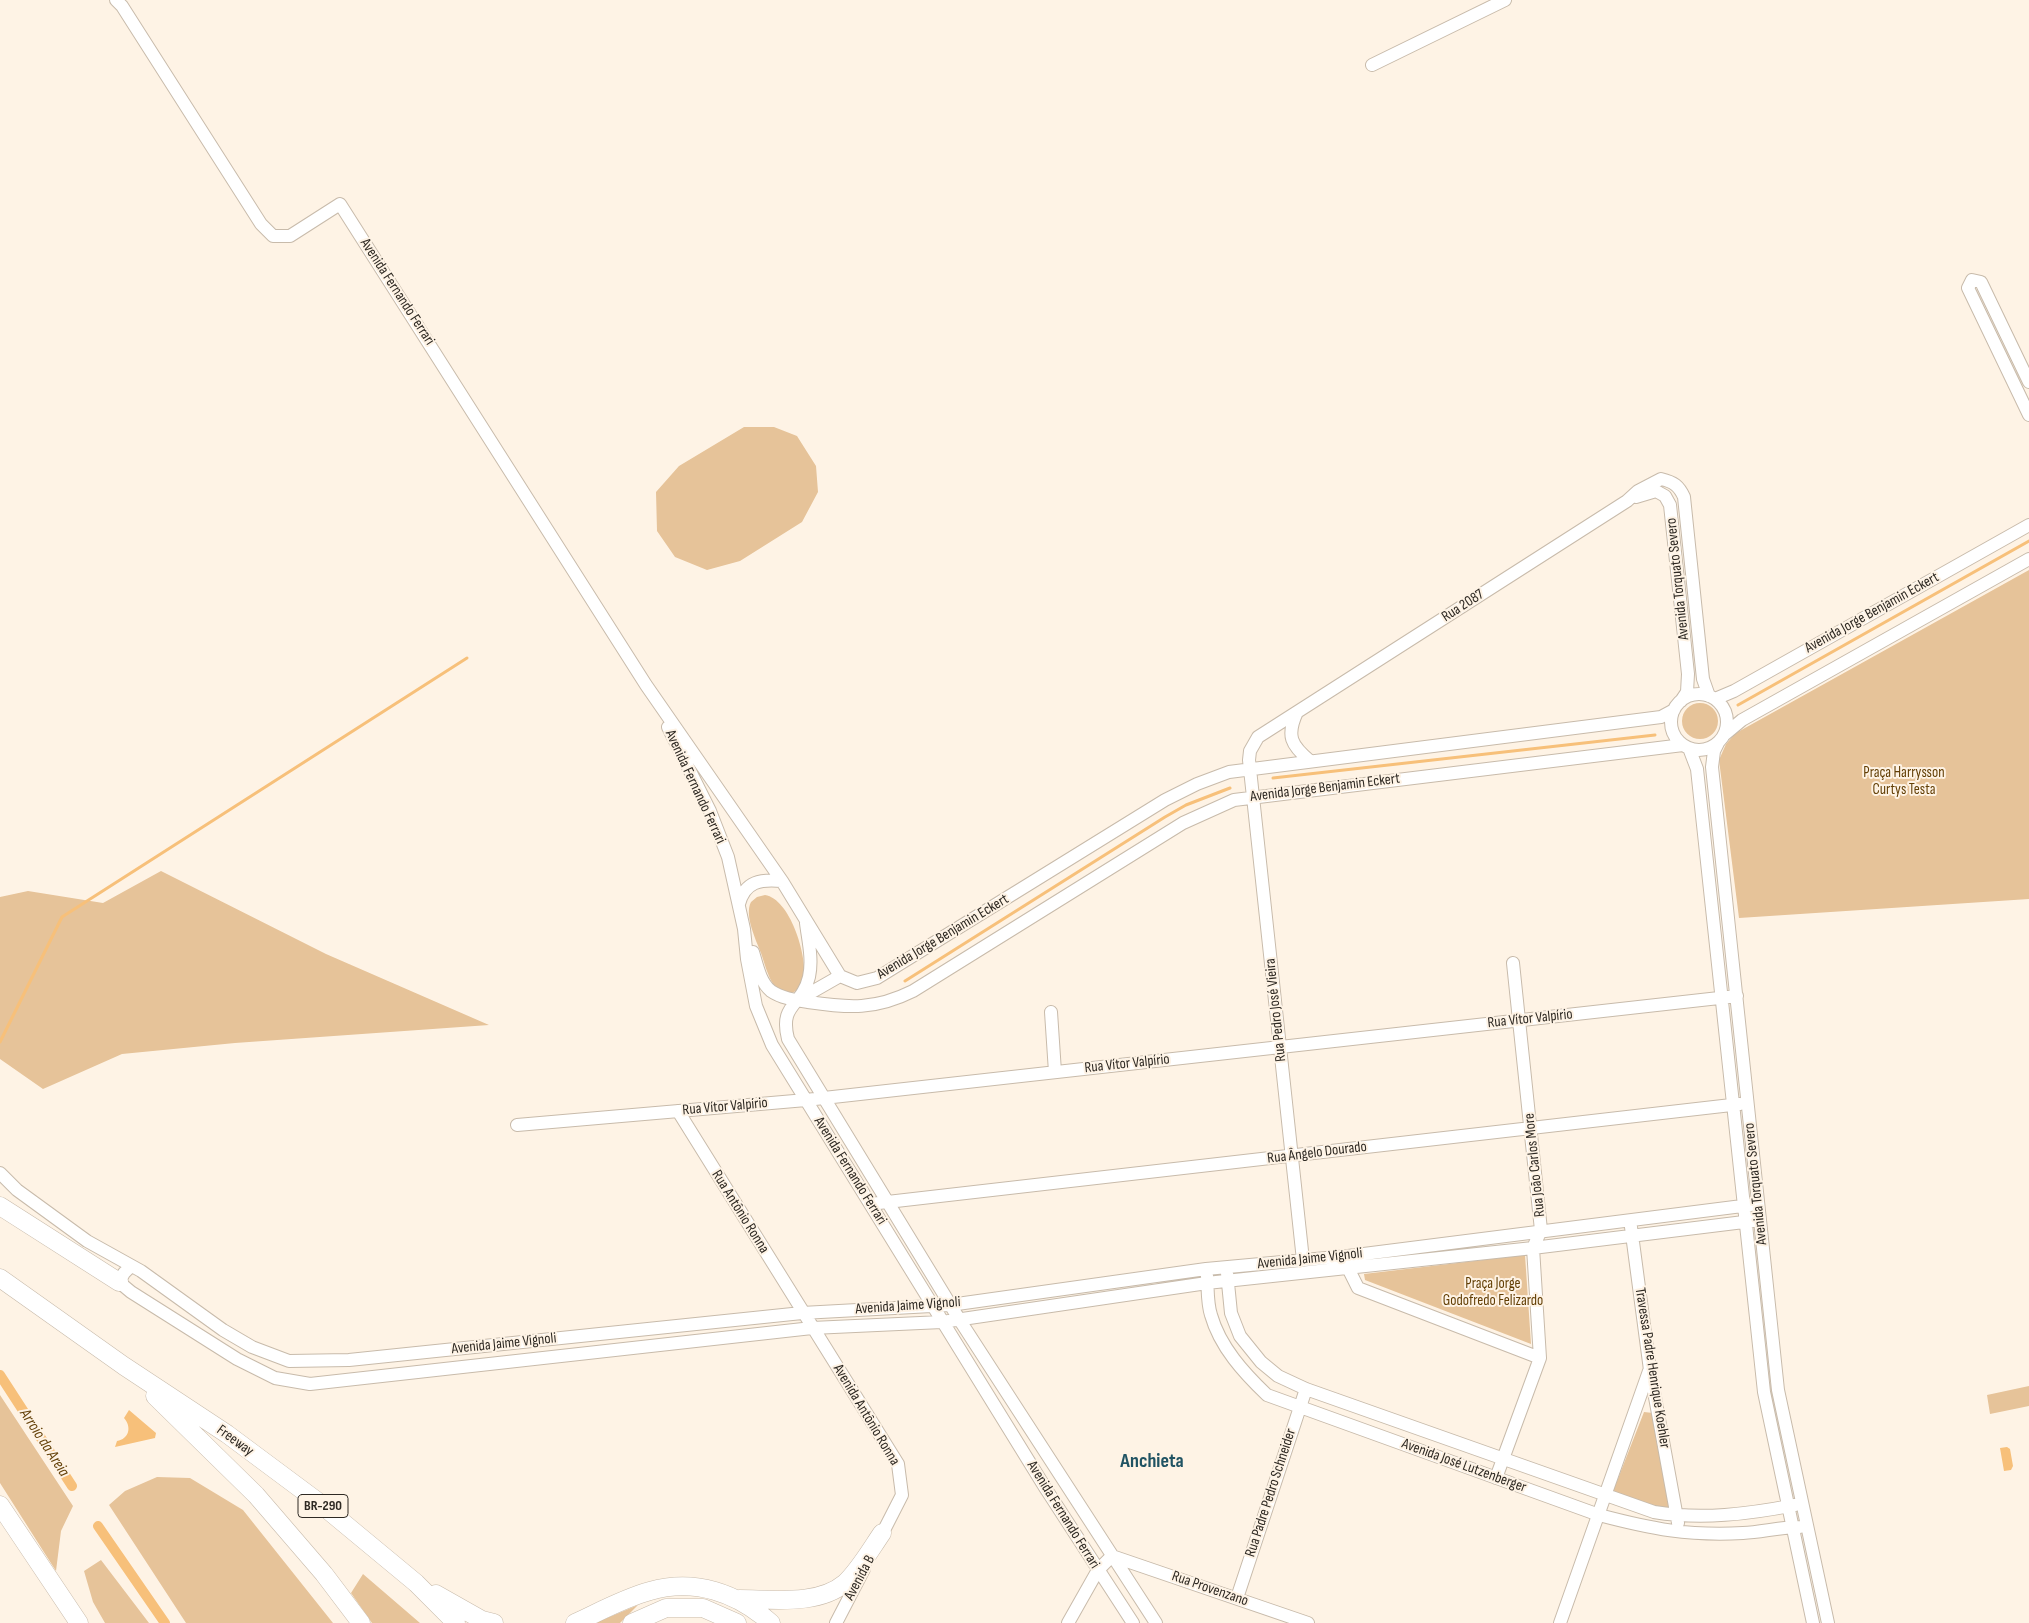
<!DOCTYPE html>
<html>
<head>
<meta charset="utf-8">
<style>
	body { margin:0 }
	canvas { display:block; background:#fef3e5 }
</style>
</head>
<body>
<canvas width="2029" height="1623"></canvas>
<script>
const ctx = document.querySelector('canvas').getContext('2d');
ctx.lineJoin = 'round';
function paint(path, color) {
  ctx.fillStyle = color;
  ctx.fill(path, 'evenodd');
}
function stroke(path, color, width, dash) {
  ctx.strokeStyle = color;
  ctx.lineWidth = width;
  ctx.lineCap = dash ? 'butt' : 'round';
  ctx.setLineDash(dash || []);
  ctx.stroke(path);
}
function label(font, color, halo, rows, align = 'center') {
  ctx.font = font + ' "Sofia Sans Condensed",sans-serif';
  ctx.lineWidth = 4;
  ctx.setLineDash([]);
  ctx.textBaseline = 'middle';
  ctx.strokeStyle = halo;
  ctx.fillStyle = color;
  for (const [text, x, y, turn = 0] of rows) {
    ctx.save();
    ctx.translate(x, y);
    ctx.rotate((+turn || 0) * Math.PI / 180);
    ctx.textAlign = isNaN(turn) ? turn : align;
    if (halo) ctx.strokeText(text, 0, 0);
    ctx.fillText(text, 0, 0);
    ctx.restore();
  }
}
paint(new Path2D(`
	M744,427H774L797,436L816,466L818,492L802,522L740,561L707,570L675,557L657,531L656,492L679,466Z
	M2029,570V899L1739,918L1719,760L1726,744L1736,733Z
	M1682 721a18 18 0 1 1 36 0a18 18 0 1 1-36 0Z
	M161,871L326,954L489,1025L235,1043L122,1054L43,1089L0,1059V897L28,891L103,903Z
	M765,895C790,899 807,955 804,977C803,982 799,989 794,992C773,1001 766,967 761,953C756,940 744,915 751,902L757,897Z
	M1525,1255L1531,1344L1365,1280L1364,1274Z
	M2029,1386V1406L1990,1414L1987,1395Z
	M0,1395L73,1506L61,1531L56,1571L0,1483Z
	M1644,1412L1653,1413L1671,1513L1612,1494Z
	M157,1477L190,1478L243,1510L333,1623H186L109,1505L125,1491Z
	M101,1560L149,1623H105L93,1602L84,1571Z
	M363,1574L420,1623H372L351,1593Z
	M638,1605L620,1623H595Z`), '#e6c399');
paint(new Path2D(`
	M129,1410L156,1433L155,1438L115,1447L117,1441C129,1439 132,1427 124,1418Z
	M2007,1447L2010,1449L2013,1466L2011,1470L2004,1471L2000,1448Z`), '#f7c07a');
stroke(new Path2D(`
	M1738,705L2029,541
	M1273,778L1655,735
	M905,981L1165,817L1186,805L1230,788
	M0,1042L62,917L467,658`), '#f7c07a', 3);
stroke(new Path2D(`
	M0,1375L72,1486
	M98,1526L165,1623`), '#f7c07a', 10);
const minor = new Path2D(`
	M116,0L122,6L261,224L273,236H290L340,204L646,685L782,881L840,976
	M1372,65L1505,0
	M2029,382L1981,282L1972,280L1968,288L2029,415
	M1636,497L1656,491L1665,496L1670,505L1688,674L1687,692L1681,701
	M1671 722a28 28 0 1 1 56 0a28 28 0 1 1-56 0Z
	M1715,699L1734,691L2029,525
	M1297,712C1286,736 1291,745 1310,761
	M668,727L710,811L728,857L744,929L747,959L756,1006L772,1045L1046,1489L1133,1623
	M1724,735L1742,720L2029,559
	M1718,743L1714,751L1712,767L1778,1390L1828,1623
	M1689,748L1697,769L1764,1392L1813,1623
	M739,904C745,881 761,879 782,881
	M806,923C808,940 813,959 809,977C802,1007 779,1003 788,1039L959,1319L1156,1623
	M753,952C757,965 760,982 771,991C781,998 795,1000 808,1002C849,1008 875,1010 913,991L1183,823L1234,800L1683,745
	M840,976L857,983L877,978L1165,800L1197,784L1229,772L1661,717L1674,710
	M798,1000L840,976
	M1051,1012L1055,1072
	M678,1111L898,1464L902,1495L879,1540
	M517,1125L806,1100L1737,996
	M0,1173L17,1190L87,1241L141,1271L223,1330L252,1347L289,1361L349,1360L802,1313L950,1305L1206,1269L1348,1256L1758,1204
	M870,1204L1740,1104
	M1631,1227L1650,1370L1678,1523
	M1303,1260L1249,760L1250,751L1258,737L1627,501L1638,491L1661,479C1674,482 1679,486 1684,497L1703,679L1709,696
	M1348,1260V1268L1358,1288L1540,1358
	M131,1266L124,1273L119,1282L131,1292L237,1359L275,1378L310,1384L812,1328L942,1322L1207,1283L1533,1248L1760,1220
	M1227,1273L1231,1313L1240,1336L1261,1362L1278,1376L1306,1389L1654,1512C1701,1520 1749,1514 1795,1505
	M1207,1276C1208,1289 1207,1303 1211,1315C1220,1347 1244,1373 1267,1395L1599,1515C1652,1529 1688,1536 1743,1533C1762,1532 1781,1527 1800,1527
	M1496,1478L1540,1358L1533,1248L1541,1230L1513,963
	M1237,1598L1306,1389
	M836,1623L864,1569
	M1068,1623L1098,1570L1112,1556L1308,1623
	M1560,1623L1649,1371`);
const highway = new Path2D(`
	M0,1206L119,1282
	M0,1278L124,1366L227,1434L317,1501L416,1583L456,1623
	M155,1396L256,1495L324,1574L361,1623
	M0,1505L79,1623
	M436,1594L482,1620L494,1623
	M739,1599C772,1599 818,1606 845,1583C859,1570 871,1549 882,1533
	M575,1623C599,1612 624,1598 650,1591C695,1578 737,1593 771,1623
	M632,1623L666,1608H703L737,1623`);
stroke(minor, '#c8bbab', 14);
stroke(highway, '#c8bbab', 19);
stroke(minor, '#fff', 12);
stroke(highway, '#fff', 18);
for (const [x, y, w] of [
	[323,1506,50]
]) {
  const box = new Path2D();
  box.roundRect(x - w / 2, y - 11.5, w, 23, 4);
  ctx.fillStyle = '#fef3e5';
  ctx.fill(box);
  stroke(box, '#2e2923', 1);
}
label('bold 14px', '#2e2923', null, [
	["BR-290",323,1506]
]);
label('15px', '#2e2923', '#fef3e5', [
	["Avenida Fernando Ferrari",397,292,57],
	["Avenida Torquato Severo",1678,579,-96],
	["Rua 2087",1463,606,-33],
	["Avenida Jorge Benjamin Eckert",1872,613,-29],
	["Avenida Fernando Ferrari",695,787,65],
	["Avenida Jorge Benjamin Eckert",1325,788,-7],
	["Avenida Jorge Benjamin Eckert",943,937,-31],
	["Rua Pedro José Vieira",1276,1010,-96],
	["Rua Vítor Valpírio",1530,1019,-6],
	["Rua Vítor Valpírio",1127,1064,-6],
	["Rua Vítor Valpírio",725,1107,-5],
	["Rua Ângelo Dourado",1317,1153,-7],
	["Rua João Carlos More",1535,1165,-96],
	["Avenida Fernando Ferrari",850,1171,58],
	["Avenida Torquato Severo",1756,1184,-96],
	["Rua Antônio Ronna",740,1212,58],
	["Avenida Jaime Vignoli",1310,1259,-6],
	["Avenida Jaime Vignoli",908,1306,-4],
	["Avenida Jaime Vignoli",504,1344,-6],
	["Travessa Padre Henrique Koehler",1652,1368,81],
	["Avenida Antônio Ronna",866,1415,59],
	["Freeway",235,1441,36],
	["Avenida José Lutzenberger",1464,1466,20],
	["Rua Padre Pedro Schneider",1271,1493,-72],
	["Avenida Fernando Ferrari",1063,1515,58],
	["Avenida B",860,1578,-62],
	["Rua Provenzano",1210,1589,19]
]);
label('15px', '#623e04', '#fef3e5', [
	["Praça Harrysson",1904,773],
	["Curtys Testa",1904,790],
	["Praça Jorge",1493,1284],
	["Godofredo Felizardo",1493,1301]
]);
label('italic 16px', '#67440c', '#fef3e5', [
	["Arroio da Areia",44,1443,57]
]);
label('bold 20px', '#205363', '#fef3e5', [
	["Anchieta",1152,1462]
]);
</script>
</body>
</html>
